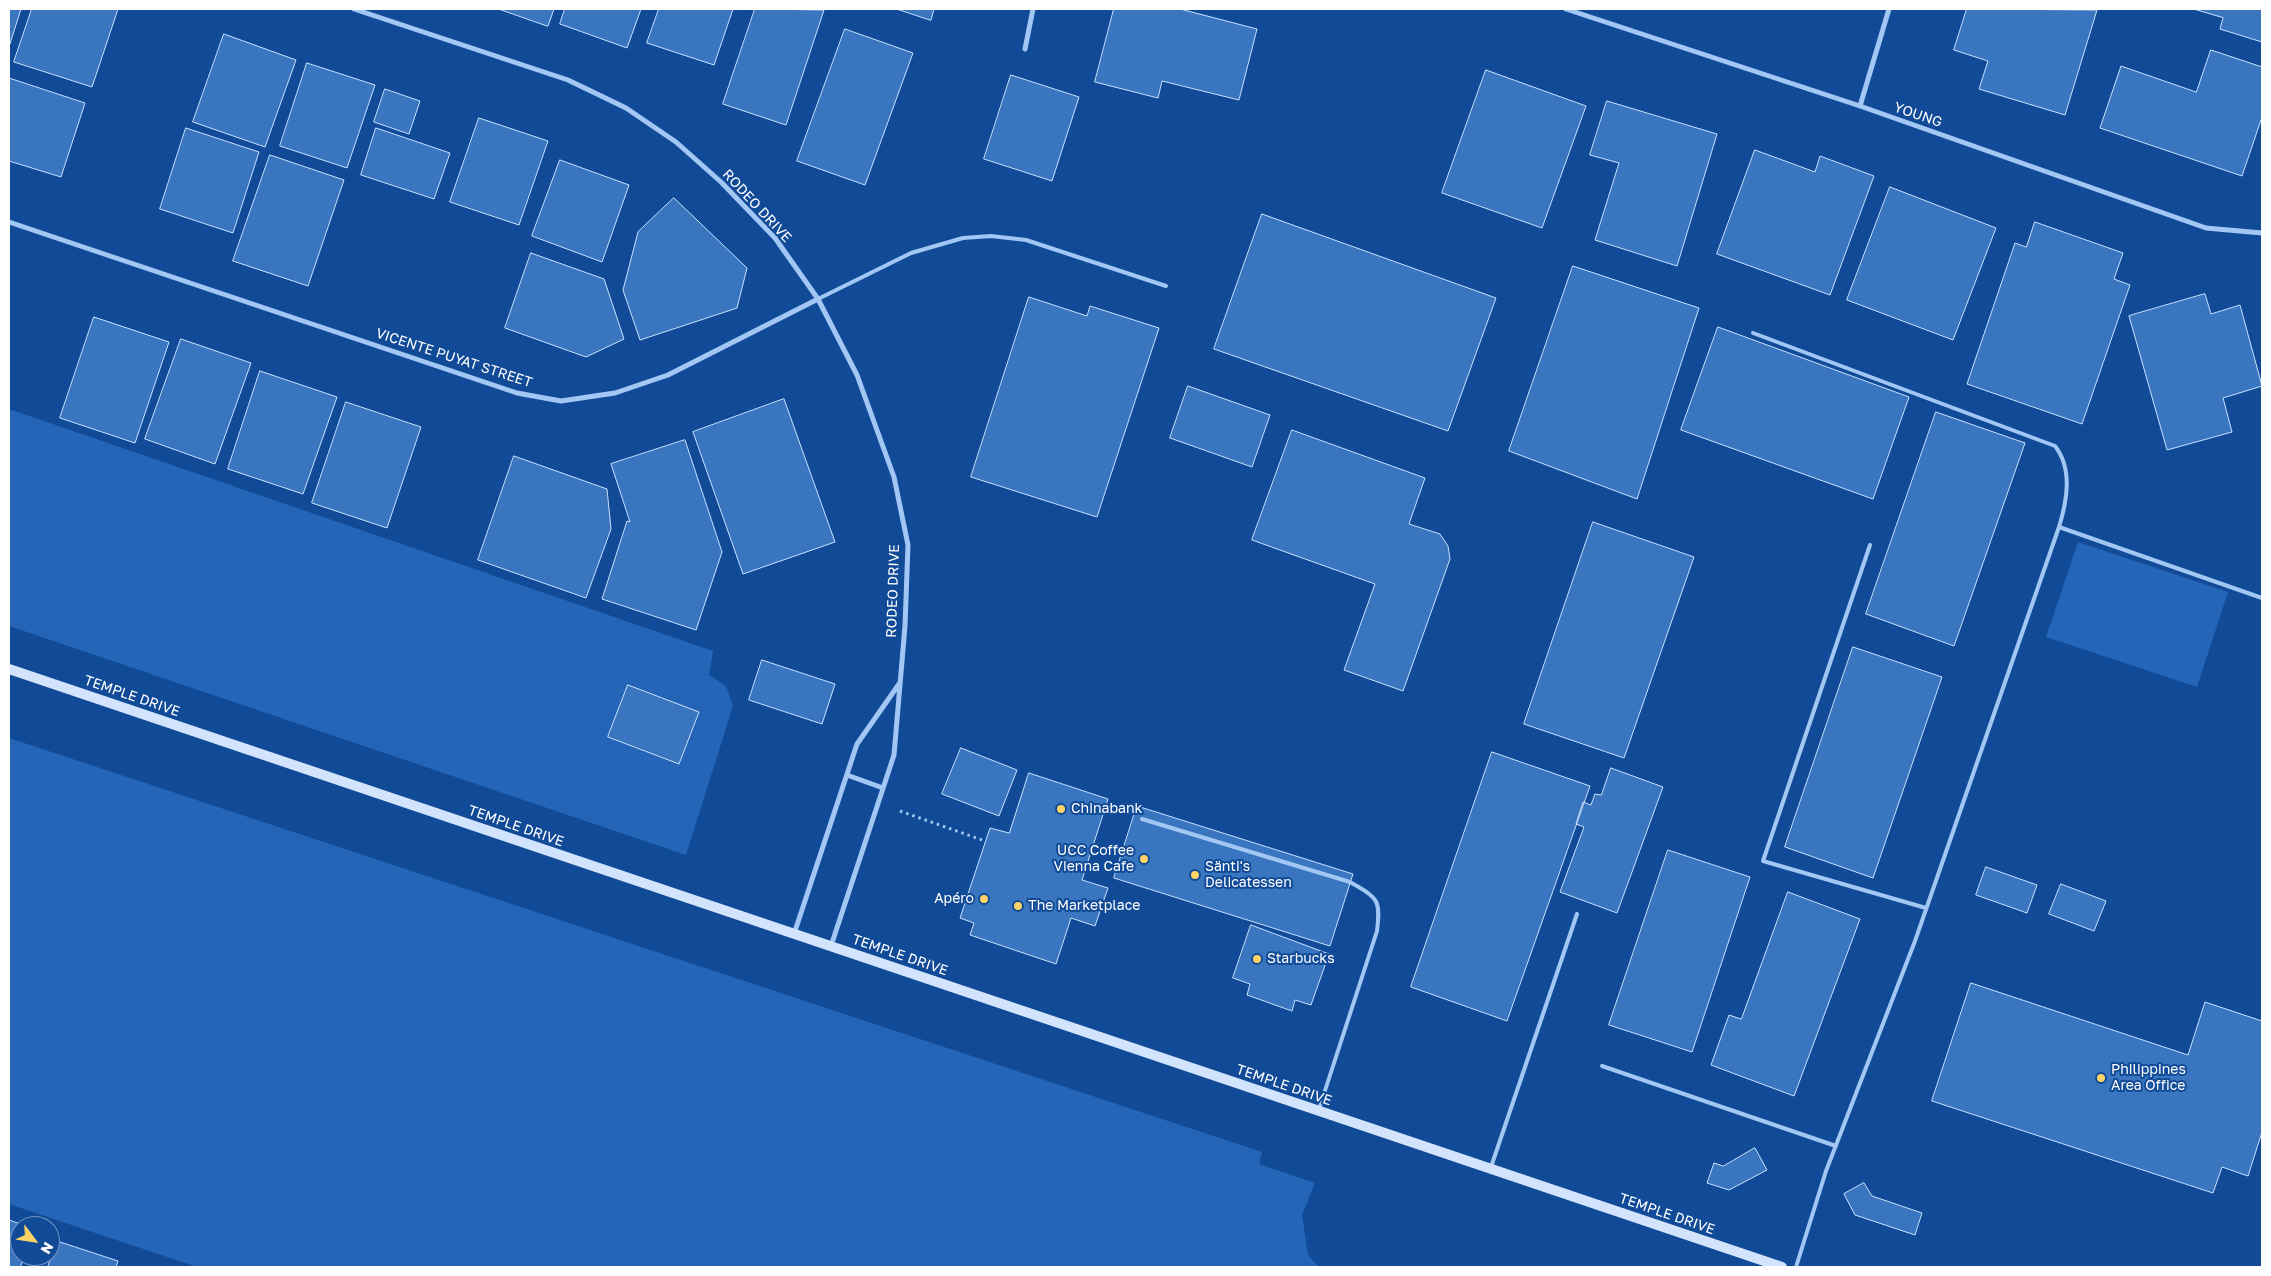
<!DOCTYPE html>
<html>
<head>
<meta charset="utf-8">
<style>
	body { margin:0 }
	#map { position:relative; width:2271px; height:1276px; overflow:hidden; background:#114b98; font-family:"Golos Text",sans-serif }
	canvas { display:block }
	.frame { position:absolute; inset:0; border:10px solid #fff; pointer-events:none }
	.north { position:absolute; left:10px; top:1216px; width:50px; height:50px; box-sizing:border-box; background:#114b98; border:1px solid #7093c1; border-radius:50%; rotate:121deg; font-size:14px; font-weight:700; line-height:20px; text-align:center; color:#fff }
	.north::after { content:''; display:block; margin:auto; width:18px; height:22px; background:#ffd365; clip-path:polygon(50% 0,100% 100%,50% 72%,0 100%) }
</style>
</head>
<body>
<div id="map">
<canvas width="2271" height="1276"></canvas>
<div class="frame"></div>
<div class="north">N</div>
</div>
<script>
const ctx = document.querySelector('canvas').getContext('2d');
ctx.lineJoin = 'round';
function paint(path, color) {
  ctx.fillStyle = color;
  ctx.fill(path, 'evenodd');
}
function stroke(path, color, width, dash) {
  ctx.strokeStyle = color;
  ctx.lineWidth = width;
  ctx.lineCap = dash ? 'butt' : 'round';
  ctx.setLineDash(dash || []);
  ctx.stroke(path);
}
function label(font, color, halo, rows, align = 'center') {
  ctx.font = font + ' "Golos Text",sans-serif';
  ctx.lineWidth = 4;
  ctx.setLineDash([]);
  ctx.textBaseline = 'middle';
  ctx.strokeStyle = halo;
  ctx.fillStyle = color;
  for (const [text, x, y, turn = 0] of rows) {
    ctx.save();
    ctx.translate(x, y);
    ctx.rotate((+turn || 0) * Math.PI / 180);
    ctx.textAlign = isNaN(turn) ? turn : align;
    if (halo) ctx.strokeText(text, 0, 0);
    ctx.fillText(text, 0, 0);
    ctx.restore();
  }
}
paint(new Path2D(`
	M9,409L713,651L709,675L726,686L733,706L686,855L9,626Z
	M2078,542L2228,592L2197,687L2046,637Z
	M9,738L1262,1152L1259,1164L1315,1183L1302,1215L1308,1255L1319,1267H197L9,1204Z`), '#2465b7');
const building = new Path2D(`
	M9,9H21L9,47Z
	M32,9H118L92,87L14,62Z
	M499,9H554L548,26Z
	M565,9H641L627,48L560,24Z
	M659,9H733L714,65L647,43Z
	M755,9L824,10L786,125L723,104Z
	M897,9H934L931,20Z
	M1114,9H1180L1257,29L1239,100L1162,81L1158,98L1095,82Z
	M1967,9L2097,10L2065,115L1979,89L1988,61L1954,50Z
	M2194,9H2262V42L2220,29L2223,18Z
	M845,29L913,53L865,185L797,161Z
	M224,34L296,60L265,147L193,122Z
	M2211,50L2262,67V117L2242,176L2100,128L2121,66L2196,92Z
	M307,63L375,85L347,168L280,146Z
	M1486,70L1586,106L1542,228L1442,193Z
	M1011,75L1079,97L1052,181L984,159Z
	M9,78L85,103L61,177L9,161Z
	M385,89L420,101L409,134L374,122Z
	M1607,101L1717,134L1677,266L1595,240L1619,163L1590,155Z
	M479,118L548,141L519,225L450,202Z
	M186,128L259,152L233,233L160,209Z
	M376,128L450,153L434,199L361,175Z
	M1755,150L1815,172L1820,156L1874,176L1830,295L1717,254Z
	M270,155L344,180L308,286L233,261Z
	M560,160L629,185L602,262L532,236Z
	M1890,187L1996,228L1953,340L1847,300Z
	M674,198L747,268L737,308L640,340L623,290L638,232Z
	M1262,214L1496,298L1448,431L1214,349Z
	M2035,222L2123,253L2114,279L2130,285L2082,424L1967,384L2015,243L2026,247Z
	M531,253L604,279L624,339L586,357L505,328Z
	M1573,266L1699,308L1637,499L1509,451Z
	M2205,294L2211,314L2240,305L2262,386L2223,398L2232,432L2167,450L2129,316Z
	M1029,297L1087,316L1090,306L1159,328L1097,517L971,477Z
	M94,317L169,342L135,443L60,418Z
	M1718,327L1909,397L1873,499L1681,430Z
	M181,339L251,363L215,464L145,439Z
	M260,371L337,397L303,494L228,469Z
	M1188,386L1270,415L1252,467L1170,438Z
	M784,399L835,542L743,574L693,432Z
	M346,402L421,427L387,528L312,503Z
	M1936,412L2025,443L1954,646L1866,614Z
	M1292,430L1425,478L1409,524L1440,534L1448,546L1450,559L1403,691L1344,670L1375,584L1252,540Z
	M685,440L722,552L696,630L602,599L627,521L630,522L611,464Z
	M514,456L607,489L611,529L586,598L478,560Z
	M1593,522L1694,557L1624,758L1524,724Z
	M1853,647L1942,677L1873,878L1785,847Z
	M762,660L835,684L822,724L749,700Z
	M628,685L699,712L679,764L608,737Z
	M961,748L1017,770L999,816L942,794Z
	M1492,752L1590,786L1507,1021L1411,987Z
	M1611,768L1663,787L1617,913L1560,892L1584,827L1576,824L1583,802L1591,805L1595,794L1601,795Z
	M1029,773L1108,799L1082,880L1108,888L1095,926L1071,918L1056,964L970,935L974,923L960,918L990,828L1009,833Z
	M1137,806L1353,874L1330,946L1114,878Z
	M1668,850L1750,877L1692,1052L1609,1025Z
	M1986,867L2037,885L2027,913L1976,895Z
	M2061,884L2106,901L2094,931L2049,914Z
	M1788,892L1860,919L1794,1096L1711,1065L1729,1015L1741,1019Z
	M1251,925L1329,954L1311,1005L1295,1000L1292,1011L1247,995L1250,984L1233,978Z
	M1971,983L2188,1055L2205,1002L2262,1021V1132L2248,1176L2222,1167L2213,1193L1932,1101Z
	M1755,1148L1767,1170L1729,1190L1707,1183L1714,1163L1723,1166Z
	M1864,1183L1872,1196L1922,1213L1915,1235L1855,1215L1844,1194Z
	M9,1220L26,1226H20V1256H25L20,1267H9Z
	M57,1241L118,1261L116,1267H48Z`);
paint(building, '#3a75c0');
stroke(building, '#cae1fe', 1);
stroke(new Path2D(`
	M900,811L985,841`), '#a2c7f4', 3, [2.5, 4]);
stroke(new Path2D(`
	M818,299L911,253L963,238L991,236L1026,240L1166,286
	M1753,333L2055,446C2073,469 2067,501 2059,527L1915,941L1826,1171L1796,1267
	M2059,527L2262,598
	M1870,545L1763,861L1926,908
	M1142,819L1350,882C1377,898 1381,898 1377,931L1319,1109
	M1602,1066L1836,1146
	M1491,1167L1577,914`), '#a2c7f4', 4);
stroke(new Path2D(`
	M354,9L568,80L626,108L676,142L721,182L775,238L818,299L857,375L894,477L908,545L905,626L894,755L831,946
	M1566,9L1860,106L2206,228L2262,233
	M1025,49L1033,9
	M1860,106L1889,9
	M9,222L517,393L561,401L615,393L668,375L818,299
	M847,775L883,788
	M794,934L857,744L899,684`), '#a2c7f4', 5);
stroke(new Path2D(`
	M9,669L1782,1267`), '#d2e4fd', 10);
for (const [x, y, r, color] of [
	[1061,809,5,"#ffd365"],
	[1144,859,5,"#ffd365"],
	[1195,875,5,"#ffd365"],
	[984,899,5,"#ffd365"],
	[1018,906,5,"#ffd365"],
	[1257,959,5,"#ffd365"],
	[2101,1078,5,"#ffd365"]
]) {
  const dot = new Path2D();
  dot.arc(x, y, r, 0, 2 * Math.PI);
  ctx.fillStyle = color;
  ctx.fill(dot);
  stroke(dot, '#114b98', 2);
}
label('14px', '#fff', '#114b98', [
	["YOUNG",1918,115,19],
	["RODEO DRIVE",757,206,47],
	["VICENTE PUYAT STREET",454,358,18],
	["RODEO DRIVE",893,591,-88],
	["TEMPLE DRIVE",132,696,19],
	["TEMPLE DRIVE",516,826,19],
	["TEMPLE DRIVE",900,955,19],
	["TEMPLE DRIVE",1284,1085,19],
	["TEMPLE DRIVE",1667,1214,19]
]);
label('14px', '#fff', '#114b98', [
	["Chinabank",1071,809],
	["UCC Coffee",1134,851,"right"],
	["Vienna Cafe",1134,867,"right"],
	["Sänti's",1205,867],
	["Delicatessen",1205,883],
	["Apéro",974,899,"right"],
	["The Marketplace",1028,906],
	["Starbucks",1267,959],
	["Philippines",2111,1070],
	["Area Office",2111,1086]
], 'left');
</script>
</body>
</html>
